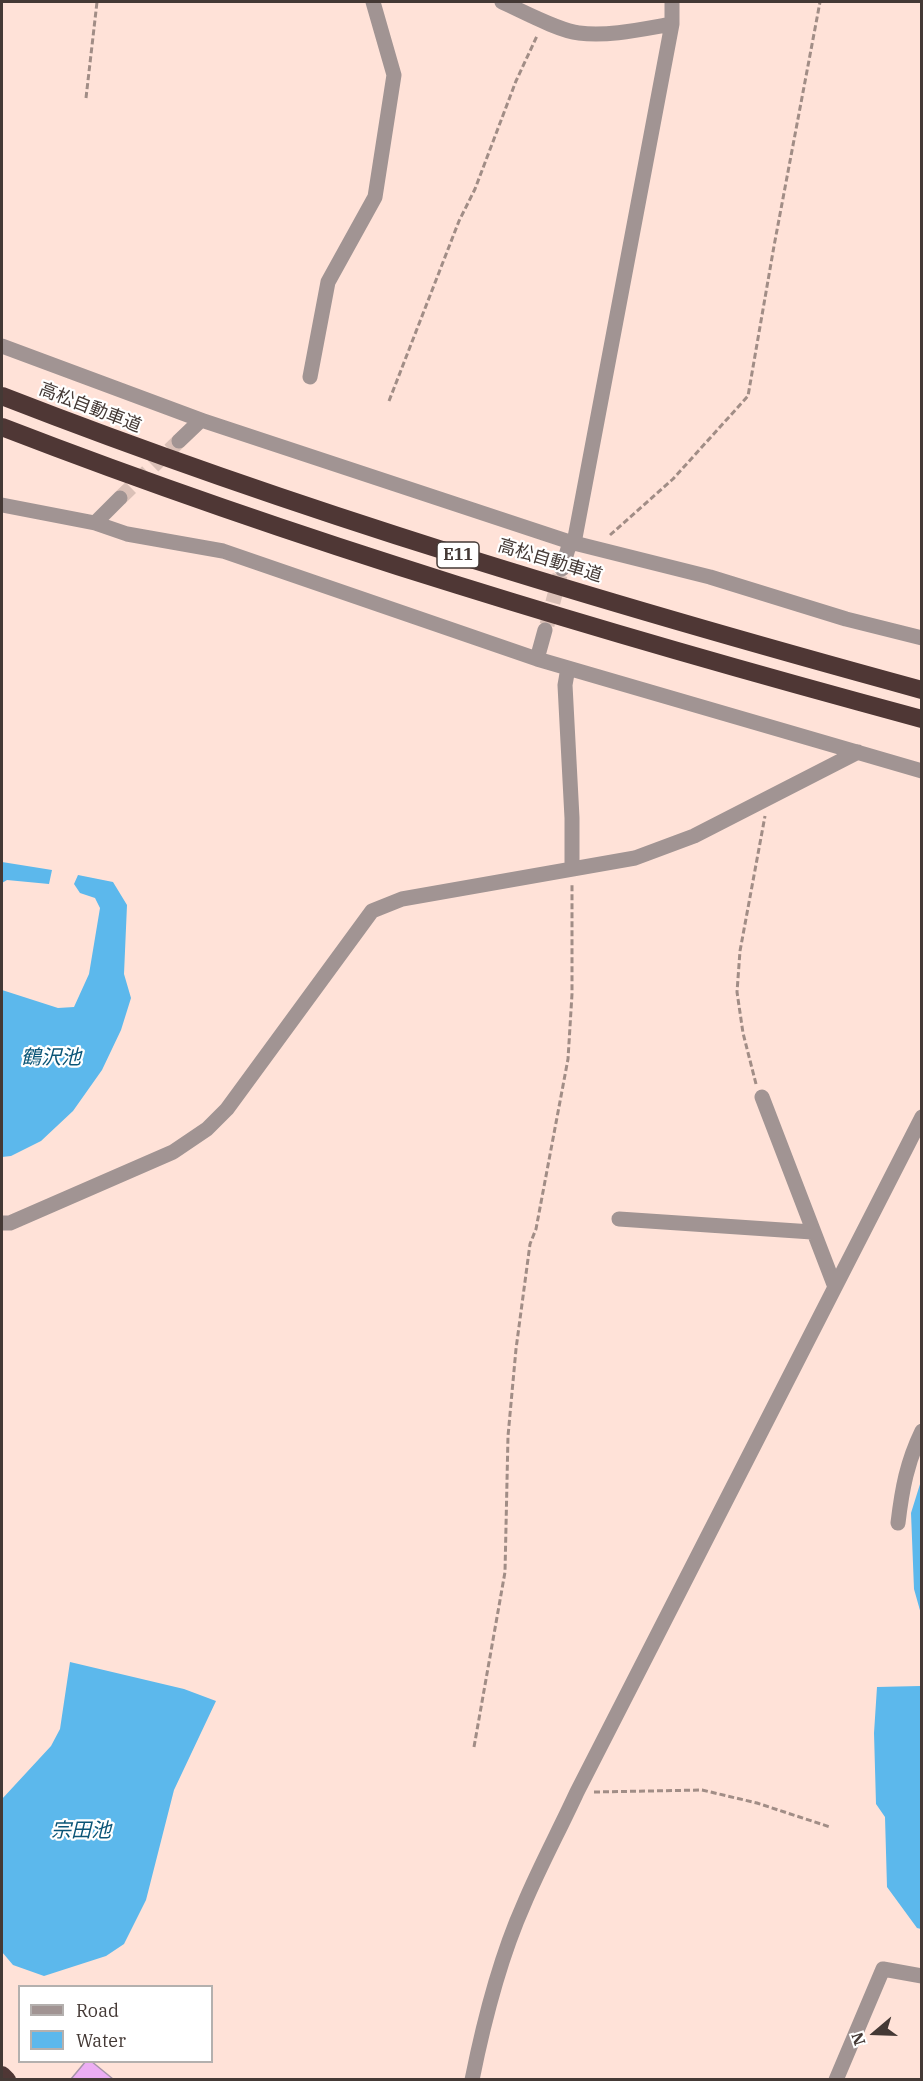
<!DOCTYPE html>
<html>
<head>
<meta charset="utf-8">
<style>
	body { margin:0 }
	#map { position:relative; width:923px; height:2081px; overflow:hidden; background:#ffe2d8; font-family:"IBM Plex Serif",serif }
	canvas { display:block }
	.frame { position:absolute; inset:0; border:3px solid #443935; pointer-events:none }
	.legend { position:absolute; left:18px; top:1985px; width:195px; height:78px; box-sizing:border-box; background:#fff; border:2px solid #b4b0ae; margin:0; padding:8px 10px; list-style:none; font-size:18px; color:#443935 }
	.legend li { display:flex; align-items:center; gap:12px; height:30px }
	.legend b { width:30px; border:2px solid #b4b0ae }
	.north { position:absolute; left:845px; top:2003px; width:60px; height:60px; -webkit-text-stroke:4px #fff; paint-order:stroke; rotate:251deg; font-size:16px; font-weight:700; line-height:24px; text-align:center; color:#443935 }
	.north::after { content:''; display:block; margin:auto; width:21px; height:27px; background:#443935; clip-path:polygon(50% 0,100% 100%,50% 72%,0 100%) }
</style>
</head>
<body>
<div id="map">
<canvas width="923" height="2081"></canvas>
<div class="frame"></div>
<ul class="legend">
<li><b style="height:8px;background:#a19493"></b>Road</li>
<li><b style="height:16px;background:#5cb8ec"></b>Water</li>
</ul>
<div class="north">N</div>
</div>
<script>
const ctx = document.querySelector('canvas').getContext('2d');
ctx.lineJoin = 'round';
function paint(path, color) {
  ctx.fillStyle = color;
  ctx.fill(path, 'evenodd');
}
function stroke(path, color, width, dash) {
  ctx.strokeStyle = color;
  ctx.lineWidth = width;
  ctx.lineCap = dash ? 'butt' : 'round';
  ctx.setLineDash(dash || []);
  ctx.stroke(path);
}
function label(font, color, halo, rows, align = 'center') {
  ctx.font = font + ' "IBM Plex Serif","Noto Sans JP",serif';
  ctx.lineWidth = 4.5;
  ctx.setLineDash([]);
  ctx.textBaseline = 'middle';
  ctx.strokeStyle = halo;
  ctx.fillStyle = color;
  for (const [text, x, y, turn = 0] of rows) {
    ctx.save();
    ctx.translate(x, y);
    ctx.rotate((+turn || 0) * Math.PI / 180);
    ctx.textAlign = isNaN(turn) ? turn : align;
    if (halo) ctx.strokeText(text, 0, 0);
    ctx.fillText(text, 0, 0);
    ctx.restore();
  }
}
paint(new Path2D(`
	M2,862L52,870L49,884L7,880L2,883Z
	M78,875L113,882L127,905L124,974L131,998L121,1030L102,1070L73,1111L41,1141L11,1156L2,1157V990L58,1008L74,1007L89,974L100,908L95,898L80,893L74,884Z
	M921,1481V1614L914,1589L911,1513Z
	M70,1662L184,1689L216,1701L174,1790L146,1900L124,1944L106,1956L44,1976L13,1965L2,1952V1799L51,1746L60,1729Z
	M921,1683V1929L917,1928L887,1887L885,1817L876,1804L874,1733L877,1687L920,1686Z`), '#5cb8ec');
const building = new Path2D(`
	M86,2061H91L113,2079H71Z`);
paint(building, '#ecaef3');
stroke(building, '#a795a9', 1.5);
stroke(new Path2D(`
	M120,498L179,441
	M547,625L560,575`), '#dac0b7', 15, [15, 8]);
stroke(new Path2D(`
	M86,98L97,2
	M389,401L459,221L475,189L516,81L537,36
	M610,535L673,479L748,396L774,246L820,2
	M756,1084L743,1033L737,992L740,951L765,816
	M474,1747L505,1572L508,1436L516,1349L530,1244L536,1229L568,1059L572,994V884
	M594,1792L702,1790L757,1803L830,1827`), '#a18d86', 3, [6, 3]);
stroke(new Path2D(`
	M502,2C522,11 559,31 579,33C608,37 643,29 672,24
	M2,346L201,420L570,542L710,577L846,619L922,638
	M310,377L328,282L375,197L394,75L373,2
	M179,441L201,420
	M2,505L95,523L127,534L223,551L537,659L922,771
	M95,523L120,498
	M574,543L672,24V2
	M562,569L570,542
	M537,659L545,630
	M568,668L565,685L572,818V869
	M762,1097L835,1287
	M619,1219L812,1232
	M2,1223H10L173,1152L207,1129L227,1109L372,911L402,899L635,858L694,836L858,752
	M898,1523C902,1489 907,1462 922,1431
	M472,2080C484,2020 499,1960 524,1904C540,1866 560,1829 577,1792L922,1117
	M836,2080L883,1969L922,1976`), '#a19493', 15);
stroke(new Path2D(`
	M2,396C302,513 611,605 922,690
	M2,427C302,543 610,635 922,719
	M2,2075L7,2080`), '#4f3735', 18);
for (const [x, y, w] of [
	[458,555,42]
]) {
  const box = new Path2D();
  box.roundRect(x - w / 2, y - 13, w, 26, 4.5);
  ctx.fillStyle = '#fff';
  ctx.fill(box);
  stroke(box, '#443935', 1.5);
}
label('bold 16px', '#443935', null, [
	["E11",458,555]
]);
label('18px', '#443935', '#fff', [
	["高松自動車道",90,408,21],
	["高松自動車道",550,561,17]
]);
label('italic 20px', '#0a5577', '#fff', [
	["鶴沢池",51,1058],
	["宗田池",81,1831]
]);
</script>
</body>
</html>
